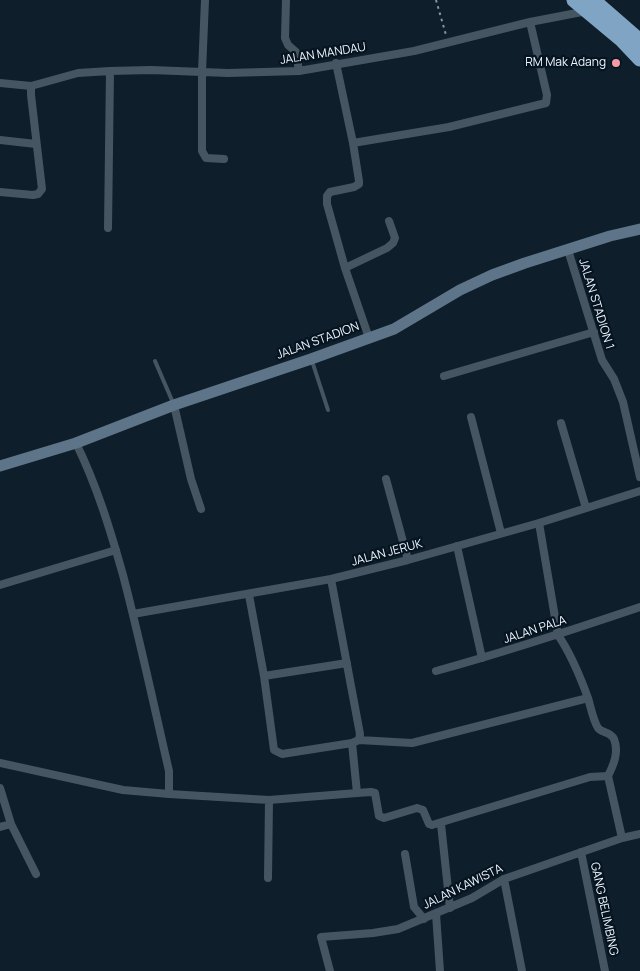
<!DOCTYPE html>
<html>
<head>
<meta charset="utf-8">
<style>
	body { margin:0 }
	canvas { display:block; background:#0e1e2b }
</style>
</head>
<body>
<canvas width="640" height="971"></canvas>
<script>
const ctx = document.querySelector('canvas').getContext('2d');
ctx.lineJoin = 'round';
function stroke(path, color, width, dash) {
  ctx.strokeStyle = color;
  ctx.lineWidth = width;
  ctx.lineCap = dash ? 'butt' : 'round';
  ctx.setLineDash(dash || []);
  ctx.stroke(path);
}
function label(font, color, halo, rows, align = 'center') {
  ctx.font = font + ' Manrope,sans-serif';
  ctx.lineWidth = 4.5;
  ctx.setLineDash([]);
  ctx.textBaseline = 'middle';
  ctx.strokeStyle = halo;
  ctx.fillStyle = color;
  for (const [text, x, y, turn = 0] of rows) {
    ctx.save();
    ctx.translate(x, y);
    ctx.rotate((+turn || 0) * Math.PI / 180);
    ctx.textAlign = isNaN(turn) ? turn : align;
    if (halo) ctx.strokeText(text, 0, 0);
    ctx.fillText(text, 0, 0);
    ctx.restore();
  }
}
stroke(new Path2D(`
	M436,0L446,35`), '#89949e', 2, [2.5, 4]);
stroke(new Path2D(`
	M155,361L174,405
	M312,361L328,410`), '#465562', 4);
stroke(new Path2D(`
	M205,0L202,72V151L206,158L224,159
	M286,0L285,38L288,45L296,52L299,71
	M336,63L353,143L359,181V184L354,187L330,192L327,196V204L345,268L369,338
	M0,83L31,86L78,73L110,71L151,70L228,73L299,71L414,51L530,22L587,11
	M0,140L36,144
	M353,143L449,127L546,103L547,95L530,22
	M0,192L33,195L38,194L42,189L31,95V86
	M108,228L110,71
	M568,250L602,360L614,379L623,402L640,477
	M345,268L387,248L393,243L395,238L389,221
	M444,376L594,332
	M174,405L191,479L201,509
	M471,417L501,533
	M561,423L586,508
	M386,479L408,560
	M539,523L558,635C571,654 580,676 588,698C591,708 593,720 598,728C602,733 611,732 614,739C619,752 614,764 608,776L622,838
	M457,546L482,658
	M0,585L116,550
	M249,595L264,676L274,750L282,754L352,743L359,740L360,734L331,579
	M133,614L331,579L408,560L539,523L640,491
	M436,671C505,652 572,630 640,607
	M264,676L347,663
	M359,740L412,743L588,698
	M352,743L357,793L371,792L375,793L379,816L384,818L417,808L423,810L429,824L432,825L590,777L608,776
	M0,763L123,790L169,794V771C154,706 140,640 123,575C110,529 97,486 76,443
	M0,788L11,824L36,874
	M169,794L269,800L357,793
	M441,824L450,908
	M0,827L11,824
	M581,852L605,971
	M405,854L414,907L424,919
	M268,878L269,800
	M504,879L522,971
	M436,914L440,971
	M330,971L321,937L373,933L398,929L472,898L504,879L622,838L640,834`), '#465562', 8);
stroke(new Path2D(`
	M0,466L76,443L174,405L311,359L394,329L460,290L492,275L525,263L610,236L640,229`), '#5e7589', 11);
stroke(new Path2D(`
	M574,0L622,40L640,59
	M593,0L640,41`), '#80a4c4', 15);
for (const [x, y, r, color] of [
	[616,63,5,"#f49aa6"]
]) {
  const dot = new Path2D();
  dot.arc(x, y, r, 0, 2 * Math.PI);
  ctx.fillStyle = color;
  ctx.fill(dot);
  stroke(dot, '#061421', 2);
}
label('12px', '#eef6fd', '#061421', [
	["JALAN MANDAU",323,54,-9],
	["JALAN STADION 1",596,304,73],
	["JALAN STADION",318,341,-20],
	["JALAN JERUK",387,553,-15],
	["JALAN PALA",535,630,-18],
	["JALAN KAWISTA",463,887,-26],
	["GANG BELIMBING",604,909,78]
]);
label('12px', '#eef6fd', '#061421', [
	["RM Mak Adang",606,63]
], 'right');
</script>
</body>
</html>
